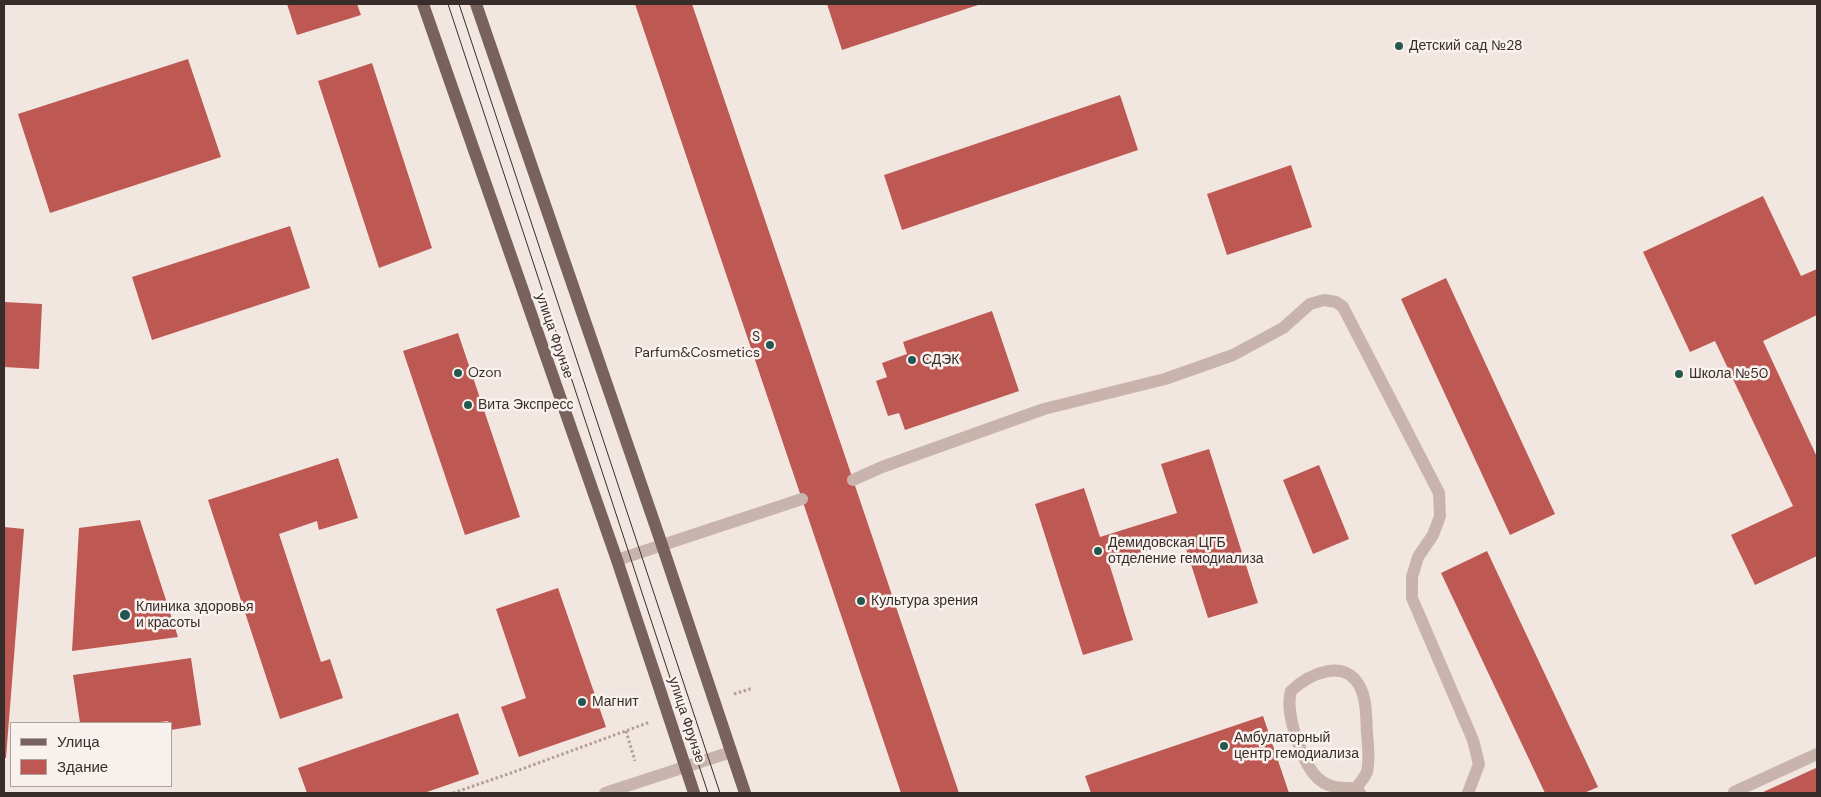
<!DOCTYPE html>
<html>
<head>
<meta charset="utf-8">
<style>
	body { margin:0 }
	#map { position:relative; width:1821px; height:797px; overflow:hidden; background:#f2e6e0; font-family:"DM Sans",sans-serif }
	canvas { display:block }
	.frame { position:absolute; inset:0; border:5px solid #382d2b; pointer-events:none }
	.legend { position:absolute; left:10px; top:722px; width:162px; height:65px; box-sizing:border-box; background:#f9f1ed; border:1px solid #aca39f; margin:0; padding:6px 9px; list-style:none; font-size:15px; color:#382d2b }
	.legend li { display:flex; align-items:center; gap:10px; height:25px }
	.legend b { width:25px; border:1px solid #aca39f }
</style>
</head>
<body>
<div id="map">
<canvas width="1821" height="797"></canvas>
<div class="frame"></div>
<ul class="legend">
<li><b style="height:6px;background:#79615d"></b>Улица</li>
<li><b style="height:14px;background:#be5852"></b>Здание</li>
</ul>
</div>
<script>
const ctx = document.querySelector('canvas').getContext('2d');
ctx.lineJoin = 'round';
function paint(path, color) {
  ctx.fillStyle = color;
  ctx.fill(path, 'evenodd');
}
function stroke(path, color, width, dash) {
  ctx.strokeStyle = color;
  ctx.lineWidth = width;
  ctx.lineCap = dash ? 'butt' : 'round';
  ctx.setLineDash(dash || []);
  ctx.stroke(path);
}
function label(font, color, halo, rows, align = 'center') {
  ctx.font = font + ' "DM Sans",sans-serif';
  ctx.lineWidth = 5;
  ctx.setLineDash([]);
  ctx.textBaseline = 'middle';
  ctx.strokeStyle = halo;
  ctx.fillStyle = color;
  for (const [text, x, y, turn = 0] of rows) {
    ctx.save();
    ctx.translate(x, y);
    ctx.rotate((+turn || 0) * Math.PI / 180);
    ctx.textAlign = isNaN(turn) ? turn : align;
    if (halo) ctx.strokeText(text, 0, 0);
    ctx.fillText(text, 0, 0);
    ctx.restore();
  }
}
paint(new Path2D(`
	M287,4H357L361,15L297,35Z
	M635,4H692L959,793H901Z
	M827,4H981L842,50Z
	M188,59L221,157L50,213L18,114Z
	M372,63L432,248L379,268L318,81Z
	M1120,95L1138,150L902,230L884,175Z
	M1291,165L1312,227L1227,255L1207,194Z
	M1763,196L1801,276L1817,269V315L1763,341L1817,457V556L1755,585L1731,535L1793,506L1715,341L1690,352L1643,252Z
	M290,226L310,288L152,340L132,277Z
	M1446,278L1555,514L1510,535L1401,299Z
	M4,302L42,304L39,369L4,367Z
	M992,311L1019,391L905,430L899,413L888,416L876,381L887,377L882,363L907,354L903,342Z
	M458,333L520,517L465,535L403,351Z
	M1209,449L1258,603L1208,618L1183,539L1109,563L1133,640L1083,655L1035,504L1084,488L1100,537L1177,513L1161,464Z
	M338,458L358,518L319,530L317,521L279,534L321,662L330,659L343,698L280,719L208,500Z
	M1319,465L1349,539L1313,554L1283,480Z
	M140,520L178,637L72,651L79,528Z
	M4,527L24,529L6,758H4Z
	M1487,551L1598,787L1584,793H1545L1441,573Z
	M558,588L606,727L519,757L501,707L526,698L496,609Z
	M191,658L201,725L171,730V723H169L168,721L152,723H80L73,675Z
	M458,713L479,774L424,793H307L298,768Z
	M1263,716L1289,793H1091L1085,776Z
	M1816,768L1817,771V793H1761Z`), '#be5852');
stroke(new Path2D(`
	M734,694L753,688
	M626,731L635,761
	M453,793L511,773L650,722`), '#b59e97', 3, [2.5, 2.5]);
stroke(new Path2D(`
	M853,480L882,467L1044,409L1165,379L1233,355L1283,328L1310,304L1324,300L1336,302L1343,307L1439,493L1440,516L1433,535L1418,557L1412,577V598L1473,740L1479,764L1468,793
	M617,560L802,499
	M1356,788C1360,783 1365,777 1367,772C1370,759 1368,746 1367,733C1366,718 1367,701 1360,687C1345,657 1309,674 1291,691C1284,712 1303,767 1320,780C1331,789 1343,788 1356,788L1360,793
	M1734,792L1817,754`), '#c9b4ad', 12);
stroke(new Path2D(`
	M605,793L731,752`), '#c9b4ad', 12);
stroke(new Path2D(`
	M423,4L617,560L694,793
	M476,4L662,545L745,793`), '#79615d', 12);
stroke(new Path2D(`
	M448,4L708,793
	M459,4L720,793`), '#382d2b', 1);
for (const [x, y, r, color] of [
	[1399,46,5,"#235750"],
	[770,345,5,"#235750"],
	[912,360,5,"#235750"],
	[458,373,5,"#235750"],
	[1679,374,5,"#235750"],
	[468,405,5,"#235750"],
	[1098,551,5,"#235750"],
	[861,601,5,"#235750"],
	[125,615,6,"#235750"],
	[582,702,5,"#235750"],
	[1224,746,5,"#235750"]
]) {
  const dot = new Path2D();
  dot.arc(x, y, r, 0, 2 * Math.PI);
  ctx.fillStyle = color;
  ctx.fill(dot);
  stroke(dot, '#f9f1ed', 2);
}
label('14px', '#382d2b', '#f9f1ed', [
	["Детский сад №28",1409,46],
	["S",760,337,"right"],
	["Parfum&Cosmetics",760,353,"right"],
	["СДЭК",922,360],
	["Ozon",468,373],
	["Школа №50",1689,374],
	["Вита Экспресс",478,405],
	["Демидовская ЦГБ",1108,543],
	["отделение гемодиализа",1108,559],
	["Культура зрения",871,601],
	["Клиника здоровья",136,607],
	["и красоты",136,623],
	["Магнит",592,702],
	["Амбулаторный",1234,738],
	["центр гемодиализа",1234,754]
], 'left');
label('14px', '#382d2b', '#f9f1ed', [
	["улица Фрунзе",554,336,71],
	["улица Фрунзе",686,720,72]
]);
</script>
</body>
</html>
